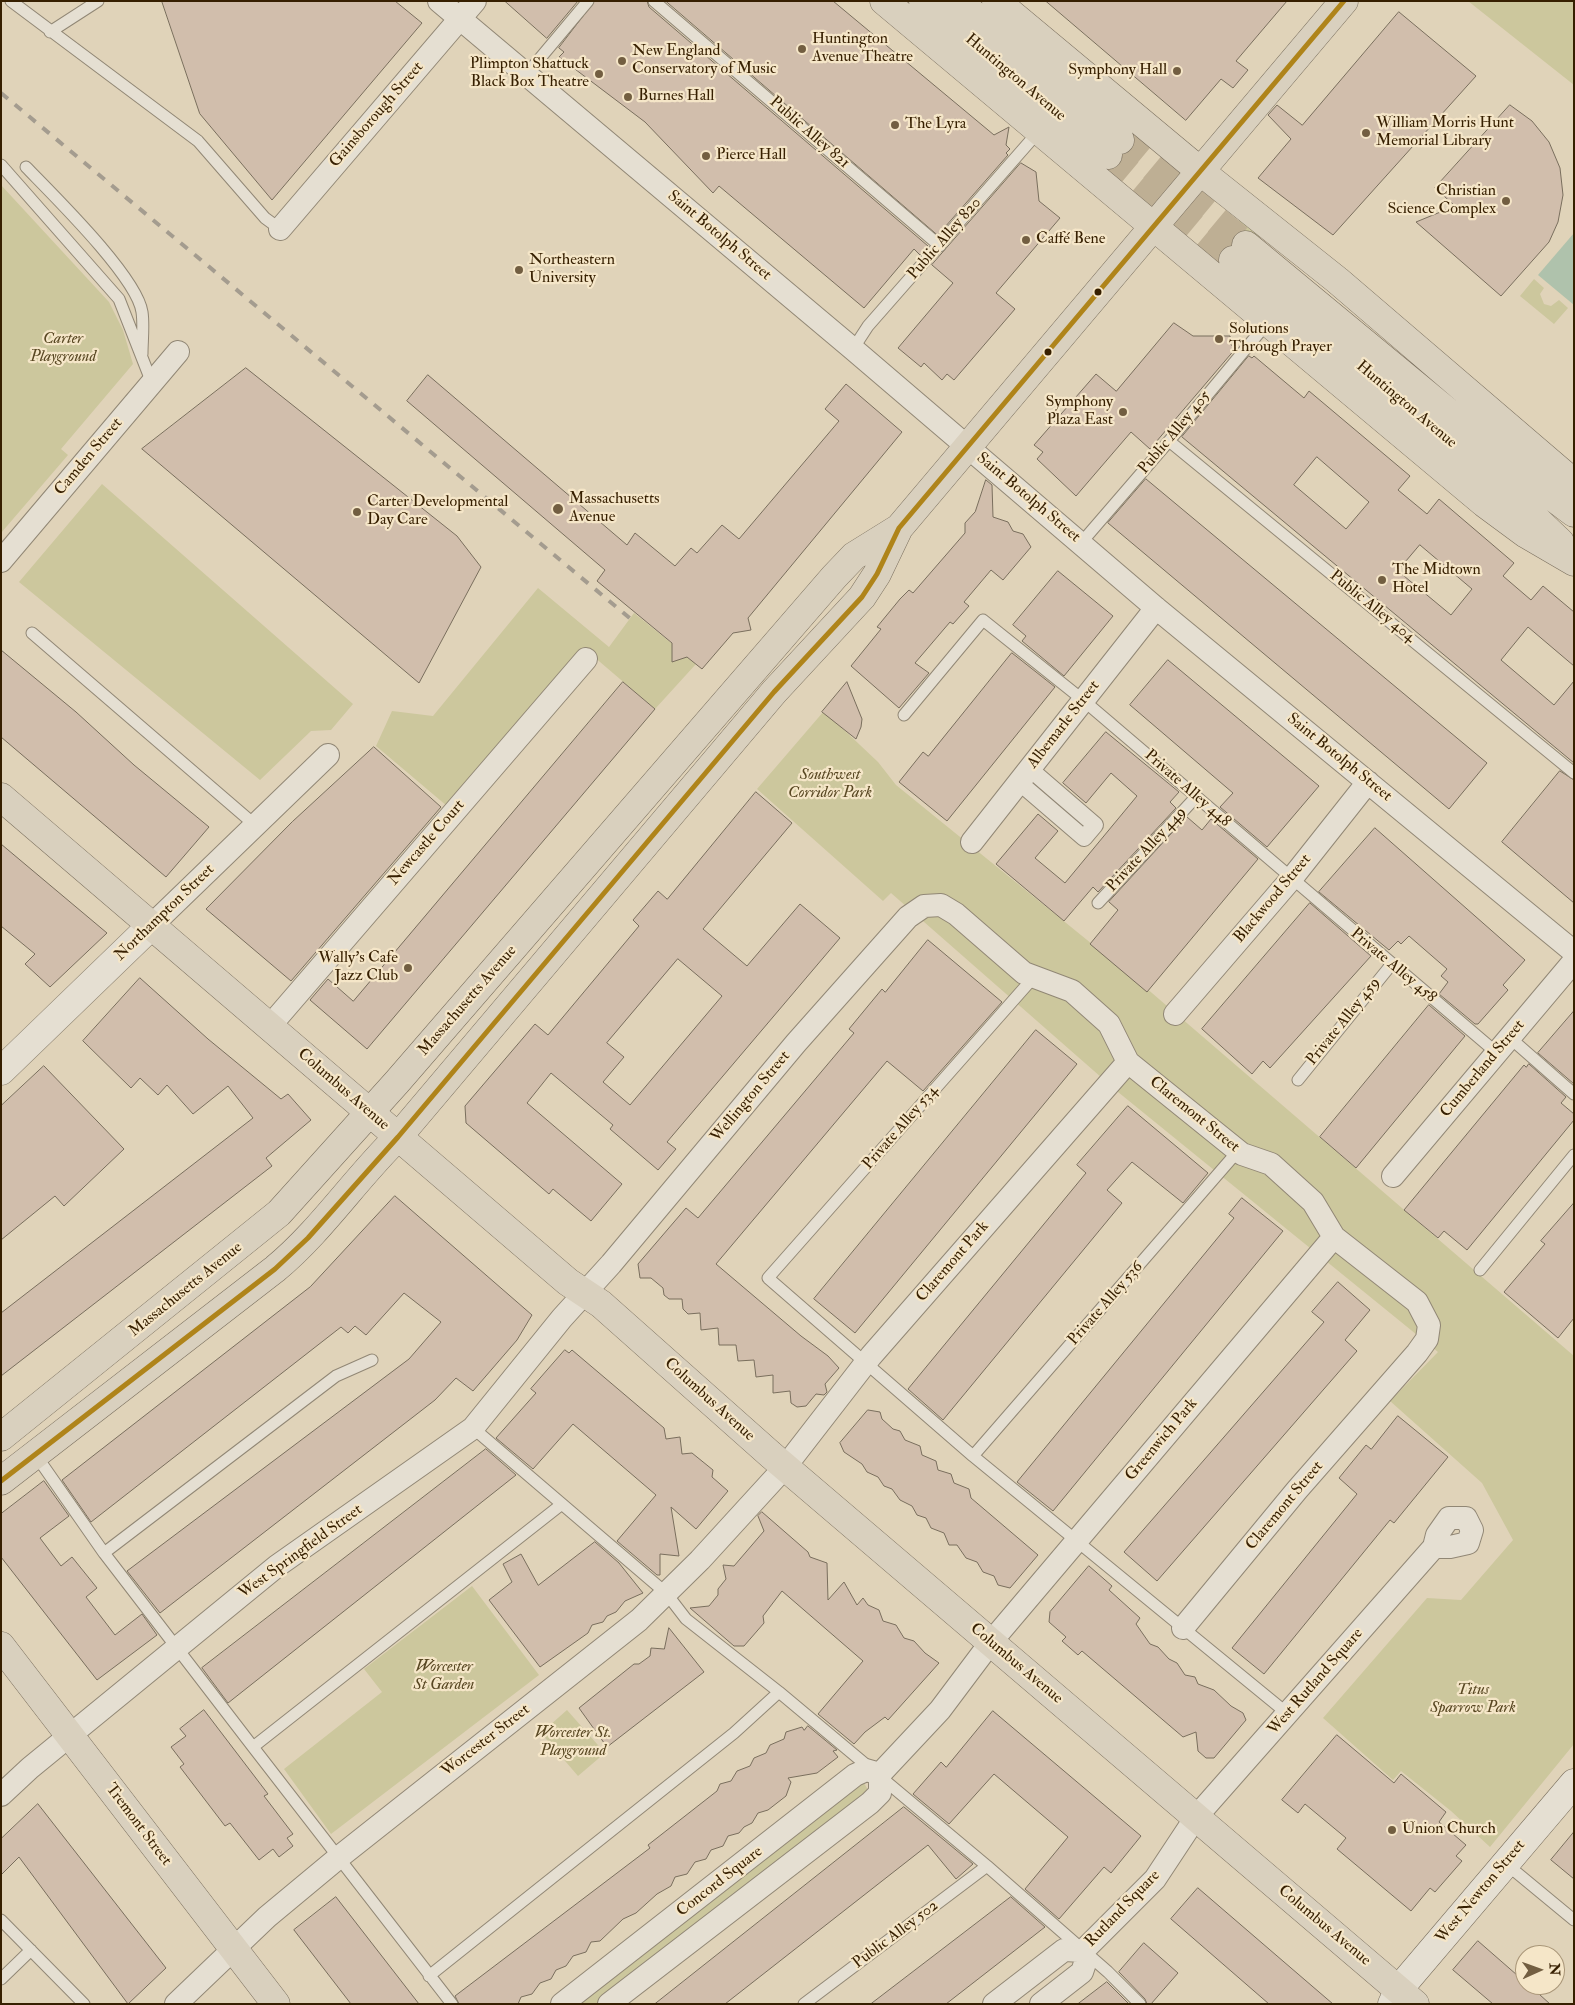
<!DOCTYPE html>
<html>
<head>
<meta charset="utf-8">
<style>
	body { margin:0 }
	#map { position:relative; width:1575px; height:2005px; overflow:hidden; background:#e0d3b9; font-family:"IM FELL Double Pica",serif }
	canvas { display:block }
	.frame { position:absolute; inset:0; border:2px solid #361f00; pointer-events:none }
	.north { position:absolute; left:1515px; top:1945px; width:50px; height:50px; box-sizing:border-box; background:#f5e6c8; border:1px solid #a99678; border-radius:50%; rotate:88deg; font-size:14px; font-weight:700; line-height:20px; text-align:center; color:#361f00 }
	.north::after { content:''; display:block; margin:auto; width:18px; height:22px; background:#725e41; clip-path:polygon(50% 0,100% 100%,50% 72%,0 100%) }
</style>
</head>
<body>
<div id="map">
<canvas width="1575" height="2005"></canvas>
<div class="frame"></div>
<div class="north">N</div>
</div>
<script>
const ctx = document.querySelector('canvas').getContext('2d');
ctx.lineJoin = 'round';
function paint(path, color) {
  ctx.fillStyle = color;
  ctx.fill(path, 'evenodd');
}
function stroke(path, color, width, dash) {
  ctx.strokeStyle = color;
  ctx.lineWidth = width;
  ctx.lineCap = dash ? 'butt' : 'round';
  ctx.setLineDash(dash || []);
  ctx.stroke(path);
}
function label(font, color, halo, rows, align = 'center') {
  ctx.font = font + ' "IM FELL Double Pica",serif';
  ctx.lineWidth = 4.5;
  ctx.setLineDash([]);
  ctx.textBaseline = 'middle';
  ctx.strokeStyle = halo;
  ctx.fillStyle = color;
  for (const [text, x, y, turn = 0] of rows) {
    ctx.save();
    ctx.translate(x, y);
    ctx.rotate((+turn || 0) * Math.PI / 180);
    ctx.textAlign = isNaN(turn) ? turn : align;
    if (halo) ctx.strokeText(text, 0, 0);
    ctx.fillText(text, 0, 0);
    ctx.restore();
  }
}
paint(new Path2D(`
	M1468,1H1574V85Z
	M1127,123L1146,142L1117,177L1112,176L1095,162Z
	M1,185L109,302L123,330L133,364L61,449L68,455L1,533Z
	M1239,220L1261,236L1248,242L1230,275L1209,257Z
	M1534,279L1544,288L1540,294L1544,304L1551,306L1559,300L1568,308L1554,324L1520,296Z
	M102,484L353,704L331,730L311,731L260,780L19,582Z
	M538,588L609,647L634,613L675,646L672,655H686L696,664L655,709L586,650L447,806L376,746L392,711L433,716Z
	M824,711L878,762L896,785L1145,987L1574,1356V1744L1490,1847L1451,1811L1401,1771L1393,1780L1323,1718L1427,1598L1461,1600L1513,1540L1482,1483L1390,1401L1438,1352L1118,1092L891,893L883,901L757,789Z
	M472,1586L539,1675L331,1834L284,1769L382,1692L364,1669Z
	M567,1710L605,1753L578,1776L541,1733Z
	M863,1781L869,1792L596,2004H577Z`), '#ccc79d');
paint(new Path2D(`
	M1574,233V305L1538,275Z`), '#afc2ac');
const building = new Path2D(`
	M162,1H395L422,23L272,200L200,114Z
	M505,1H578L547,38Z
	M595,1H647L649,7L928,246L920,255L914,249L864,308L719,186L713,193L645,122L559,57L564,52L559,48Z
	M666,1H833L994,135L1009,127L1006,145L1010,149L1006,153L1008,155L938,235Z
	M1046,1H1287L1236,61L1248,70L1233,88L1221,79L1186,120Z
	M1399,12L1476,76L1333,235L1258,178L1291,139L1268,115L1277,105L1302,125Z
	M1510,105L1532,121L1549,142L1560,168L1563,195L1558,222L1549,242L1501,296L1416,222L1455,206L1435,188Z
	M1021,163L1036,172L1039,201L1060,218L996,293L1015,309L954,380L947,374L942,380L924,363L921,367L898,348L953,283L932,265Z
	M1174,323L1193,336H1230L1231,345L1236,348L1150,449L1131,432L1076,496L1037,459L1043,452L1034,445L1096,374L1116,391Z
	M1249,356L1252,358L1254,356L1304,398L1309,391L1410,476L1398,490L1427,514L1439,499L1514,563L1503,576L1531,600L1543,586L1574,612V666L1528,627L1501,660L1554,705L1574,681V763L1182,437ZM1317,457L1369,502L1346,529L1294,485ZM1420,545L1472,589L1451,615L1398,571Z
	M246,368L457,536L481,567L419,683L142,449Z
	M428,375L627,545L635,533L675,566L691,548L697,553L722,525L739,539L839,421L825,409L846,384L902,432L748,618L751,630L733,633L702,669L687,657L672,662V643L597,581L605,570L407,401Z
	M1146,479L1487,763L1449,809L1108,523Z
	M986,480L992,485L993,517L1008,522L1013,531L1023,534L1031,547L1003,580L991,570L964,602L969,606L953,624L950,622L915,663L929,673L899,708L851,666L881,629L877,627L900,599L909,590L913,593L965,533V523L975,512Z
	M1058,571L1113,616L1064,676L1022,641L1026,636L1013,625Z
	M1,650L76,712L134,765L209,827L166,877L1,737Z
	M1012,653L1055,687L947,821L899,782L923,752L928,756Z
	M1168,660L1319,786L1267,847L1220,807L1233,793L1130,705Z
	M623,682L655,709L367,1049L310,1000L328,979L353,1001Z
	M847,682L862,719L861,727L856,739L822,712Z
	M1106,732L1179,792L1170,802L1176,808L1098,892L1093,887L1064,921L996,864L1038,814L1058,831L1035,858L1065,883L1137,796L1111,773L1086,803L1063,783Z
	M374,747L441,807L291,981L206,909L292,822Z
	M1560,771L1574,780V903L1502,842Z
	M756,792L792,823L703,929L747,966L800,904L840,938L667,1142L676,1149L658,1170L610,1129L613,1125L551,1073L527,1103L622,1184L591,1221L553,1189L549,1194L466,1123L465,1106L535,1024L548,1035L639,926L633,920L658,891L667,899ZM678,959L722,996L630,1105L603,1082L624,1057L607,1043Z
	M1187,817L1202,830L1211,819L1258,859L1147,992L1090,944L1118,910L1109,902Z
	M1375,828L1525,960L1503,985L1508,990L1478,1024H1475L1439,994L1448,982L1441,976L1447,969L1409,936L1401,944L1398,941L1389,950L1319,892Z
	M1,844L107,933L50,987L25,964L35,954L1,926Z
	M1310,903L1371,956L1270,1068L1263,1061L1252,1074L1202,1029Z
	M928,940L1002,1002L923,1091L887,1061L716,1264L801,1336L828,1356L839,1368L825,1384L827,1392L824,1395L816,1394L806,1406L797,1407L791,1403L790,1391L773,1393V1375L756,1377L754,1360L738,1361L736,1345H719L718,1328L701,1330L700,1313L688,1314L683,1309L682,1299H669L664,1295L663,1288L651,1278H640L638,1264L686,1208L698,1218L854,1033L849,1029L882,989L885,992Z
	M140,978L208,1039L281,1099L288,1094L311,1120L266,1158L272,1166L1,1376V1313L253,1118L228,1086L193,1114L167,1085L158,1095L140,1078L131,1088L83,1041Z
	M1429,1005L1465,1036L1356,1168L1320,1137Z
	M1574,1011V1084L1538,1053Z
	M1036,1030L1077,1064L855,1333L814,1299Z
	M1529,1064L1566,1097L1561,1103L1574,1114V1120L1467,1250L1444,1231L1438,1238L1404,1210L1524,1065L1526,1067Z
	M44,1066L124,1149L64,1206L55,1196L1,1240V1106Z
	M1128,1106L1208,1173L1183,1203L1132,1162L1107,1190L1122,1203L943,1420L908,1389L1086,1173L1077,1165Z
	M395,1196L532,1315L517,1340L473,1391L456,1378L435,1400L160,1613L127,1571L409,1359L441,1322L404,1293L366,1335L355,1326L348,1333L341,1327L91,1522L62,1480L310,1287Z
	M1242,1198L1283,1231L1053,1511L1017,1482L1234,1218L1229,1214Z
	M1574,1203V1318L1558,1338L1504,1292L1545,1244L1541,1241Z
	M1338,1282L1370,1310L1345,1340L1357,1351L1157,1581L1124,1552L1324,1322L1312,1312Z
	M565,1350L569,1353L572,1350L664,1428L666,1439L680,1437L682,1454L692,1453L713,1470L712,1477L728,1491L696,1529L671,1507L679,1556L660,1554V1575H657L617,1541L656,1495L573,1424L533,1469L496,1438L536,1393L531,1389Z
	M868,1410L880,1412L882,1419L893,1429L900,1431L905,1440L920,1446L922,1455L936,1461L938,1470L951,1474L954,1483L969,1489L971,1498L1038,1555L1010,1588L998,1585L994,1576L983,1572L977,1562L966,1558L957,1545H949L944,1533L931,1528L926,1518L917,1515L912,1506L900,1500L892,1489L884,1486L878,1477L867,1472L862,1464L844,1452L840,1443Z
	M1398,1416L1448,1457L1394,1523L1390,1520L1264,1674L1232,1648L1357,1494L1339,1478L1366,1445L1371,1449Z
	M486,1449L516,1475L228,1703L202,1668Z
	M44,1481L69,1516L40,1538L61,1566L72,1557L97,1588L86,1597L115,1635L142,1614L157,1635L97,1680L1,1557V1514Z
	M762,1512L808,1552L810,1557L827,1563L828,1600L844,1582L857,1605L863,1598L868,1605L879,1610L883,1621L896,1625L904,1638L914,1641L925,1653L939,1663L888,1720L885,1717L865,1732L854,1744L818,1714L863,1661L782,1591L763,1616L764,1623L744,1646H734L690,1608L709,1606L718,1595V1589L726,1579L723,1565L734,1566L764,1531L758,1516Z
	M595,1542L619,1563L643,1593L625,1601L616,1612L607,1616L603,1622L592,1625L588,1633L540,1667L489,1600L512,1582L503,1564L521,1554L538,1585Z
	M1089,1566L1112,1586L1109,1590L1140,1618L1136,1624L1150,1644L1158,1647L1169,1659L1177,1663L1185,1675L1195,1677L1198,1684L1214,1690L1231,1706L1243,1713L1246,1720L1214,1758H1206L1198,1751L1196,1732L1183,1737L1082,1651L1078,1655L1062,1641L1066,1637L1049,1622L1050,1612Z
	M669,1628L704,1672L607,1747L579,1708L634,1664H639L650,1656L651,1648L664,1649Z
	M204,1710L268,1794L264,1796L293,1834L287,1838L293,1846L279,1857L273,1849L259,1860L230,1823L225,1826L180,1767L184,1764L171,1747L186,1736L180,1729Z
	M993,1711L1141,1836L1111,1873L1104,1867L1059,1919L1025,1889L1068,1837L994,1774L949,1824L913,1794L941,1762L946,1767Z
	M808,1726L837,1750L833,1751L838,1757L817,1773L788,1778L791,1782L786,1796L768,1810L758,1813L752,1823L744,1827L739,1833L728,1836L723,1846L711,1850L706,1859L695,1862L687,1874L675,1877L671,1886L657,1894L636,1913L623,1919L600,1941L591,1942L586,1952L573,1956L566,1966L556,1970L551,1979L540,1983L532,1994L521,1997L518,2004H459L455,1996L650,1848L648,1845L717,1791L720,1784L731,1781L737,1771L750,1766L754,1758L766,1753L770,1745L784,1739L786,1732L802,1727L804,1730Z
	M1337,1735L1394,1783L1401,1774L1446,1812L1439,1822L1466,1845L1456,1856L1462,1861L1435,1892L1430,1888L1411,1911L1337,1849L1346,1838L1305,1804L1298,1813L1282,1800Z
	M38,1804L166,1968L128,2004L19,1857L1,1875V1839Z
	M904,1807L973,1864L956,1879L928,1845L725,2004H655Z
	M1574,1832V1879L1551,1860Z
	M1198,1888L1305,1980L1333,2004H1269L1171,1919Z
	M336,1897L419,2004H351L294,1930Z
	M1011,1897L1045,1927L946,2004H871Z
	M1478,1941L1525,1982V1985H1529L1550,2004H1493L1453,1970Z
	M1144,1943L1178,1973L1151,2004H1147L1145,1999L1119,1972Z
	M1107,1982L1129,2004H1078Z`);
paint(building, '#d1beac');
stroke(building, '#796e5d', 1);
stroke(new Path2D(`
	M1120,140L1246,245
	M1108,155L1233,260`), '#beaf94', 28, [28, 14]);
const service = new Path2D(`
	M11,1L198,141L265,218L280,229
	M654,1L940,246
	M50,32L98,1
	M526,75L588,1
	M1,165L119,299L152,383
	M26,167C53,195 137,277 142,312C144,325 142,341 142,354
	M853,349L868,326L1039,131
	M1169,441L1574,773
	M1081,543L1169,441L1268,322
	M32,633L255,825
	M904,715L983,620L1083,700L1497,1053
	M1098,903L1196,797
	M1033,978L768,1278L973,1456L1288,1714
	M1509,1037L1574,1094
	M1298,1080L1391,965
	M1480,1270L1574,1155
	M473,1428L666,1593L686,1619L779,1692
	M35,1454L104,1553
	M973,1456L1238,1151
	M253,1747L104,1553L336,1376L372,1360
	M1505,1863L1574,1920
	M1,1920L84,2004
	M429,1976L734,1733L779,1692L987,1866L1108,1972L1140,2004
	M1,1979L31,1950
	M452,2004L253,1747L562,1504
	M804,2004L987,1866`);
const pedestrian = new Path2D(`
	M1020,783L1084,838L1095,825L1030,769`);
const minor = new Path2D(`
	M439,1L853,349L1156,608L1574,952
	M280,229L475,1
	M1,561L178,352
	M972,842L1156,608
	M151,926L328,755
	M1175,1014L1292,878L1368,782
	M269,1027L586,659
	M1393,1176L1574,961
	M880,1774L940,1710L991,1642L1334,1237
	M1,1795L30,1768L277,1566L473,1428L562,1318L611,1264L796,1043L908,917L924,906L941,905L956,914L1024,973L1072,991L1109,1024L1128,1062L1242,1154L1271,1164L1313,1202L1334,1237L1417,1302L1429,1325L1427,1339L1417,1353L1297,1490L1183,1628
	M1083,1951L1155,1879L1196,1817L1434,1547L1437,1535L1449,1518H1466L1472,1530L1468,1543L1450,1547H1434
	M176,2004L267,1917L338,1858L639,1620L700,1560L785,1467L871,1356L1128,1062
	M562,2004L855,1775L866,1770L880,1774
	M609,2004L870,1803L880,1793V1774
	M994,2004L1064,1950L1083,1951
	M1041,2004L1082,1972L1086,1960L1083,1951`);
const tertiary = new Path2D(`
	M1,1071L151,926`);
const secondary = new Path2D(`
	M1392,2004L1399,1989L1574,1783`);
const primary = new Path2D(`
	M884,1L1484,503L1526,534L1574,562
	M923,1L1108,155
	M958,1L1120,140
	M996,1L1200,171L1337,280L1574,483
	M1246,245L1529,479L1574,513
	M1233,260L1500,485L1560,542
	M1,797L568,1282L601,1304L771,1455L1415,2004
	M1,1437L279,1213L397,1082L834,577L854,556L899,528
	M1,1481L275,1269C321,1231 355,1179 398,1137L774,692L862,597L877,574L899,528L1344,1
	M1,1646L276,2004`);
stroke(service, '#918775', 13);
stroke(pedestrian, '#918775', 18);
stroke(minor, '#918775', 24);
stroke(tertiary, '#918775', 29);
stroke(secondary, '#796e5d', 29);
stroke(primary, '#796e5d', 29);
stroke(service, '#e5dfd2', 11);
stroke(pedestrian, '#e5dfd2', 16);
stroke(minor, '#e5dfd2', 22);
stroke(tertiary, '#e5dfd2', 28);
stroke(secondary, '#e5dfd2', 28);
stroke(primary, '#d9d0be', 28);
stroke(new Path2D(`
	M1,93L632,620`), '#a49c8f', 4, [9, 9]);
stroke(new Path2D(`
	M1,1481L275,1269L308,1238L398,1137L774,692L862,597L877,574L899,528L1344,1`), '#af841a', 5);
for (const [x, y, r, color] of [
	[802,49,5,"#725e41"],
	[622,61,5,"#725e41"],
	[1177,71,5,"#725e41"],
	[599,74,5,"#725e41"],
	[628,97,5,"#725e41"],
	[895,125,5,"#725e41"],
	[1366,133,5,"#725e41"],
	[706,156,5,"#725e41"],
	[1506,201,5,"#725e41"],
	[1026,240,5,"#725e41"],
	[519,270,5,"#725e41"],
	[1098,292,4.5,"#361f00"],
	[1219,339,5,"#725e41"],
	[1048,352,4.5,"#361f00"],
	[1123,412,5,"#725e41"],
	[558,509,6,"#725e41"],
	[357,512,5,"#725e41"],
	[1382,580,5,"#725e41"],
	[408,968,5,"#725e41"],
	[1392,1830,5,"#725e41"]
]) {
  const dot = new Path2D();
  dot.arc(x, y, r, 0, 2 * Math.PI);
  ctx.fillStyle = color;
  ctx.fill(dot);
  stroke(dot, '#f5e6c8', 2);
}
label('16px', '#361f00', '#f5e6c8', [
	["Huntington",812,40],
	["Avenue Theatre",812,58],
	["New England",632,52],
	["Conservatory of Music",632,70],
	["Plimpton Shattuck",589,65,"right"],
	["Black Box Theatre",589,83,"right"],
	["Symphony Hall",1167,71,"right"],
	["Burnes Hall",638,97],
	["William Morris Hunt",1376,124],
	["Memorial Library",1376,142],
	["The Lyra",905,125],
	["Pierce Hall",716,156],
	["Christian",1496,192,"right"],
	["Science Complex",1496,210,"right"],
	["Caffé Bene",1036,240],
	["Northeastern",529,261],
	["University",529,279],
	["Solutions",1229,330],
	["Through Prayer",1229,348],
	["Symphony",1113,403,"right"],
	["Plaza East",1113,421,"right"],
	["Massachusetts",569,500],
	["Avenue",569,518],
	["Carter Developmental",367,503],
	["Day Care",367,521],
	["The Midtown",1392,571],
	["Hotel",1392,589],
	["Wally's Cafe",398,959,"right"],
	["Jazz Club",398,977,"right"],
	["Union Church",1402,1830]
], 'left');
label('16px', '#361f00', '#f5e6c8', [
	["Huntington Avenue",1015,78,40],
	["Gainsborough Street",377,115,-49],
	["Public Alley 821",809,133,41],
	["Saint Botolph Street",719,236,40],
	["Public Alley 820",945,239,-49],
	["Huntington Avenue",1406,405,40],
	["Public Alley 405",1175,433,-50],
	["Camden Street",89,457,-50],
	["Saint Botolph Street",1028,498,40],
	["Public Alley 404",1372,607,39],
	["Albemarle Street",1064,725,-52],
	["Saint Botolph Street",1339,758,39],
	["Private Alley 448",1187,789,41],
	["Newcastle Court",427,843,-49],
	["Private Alley 449",1147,850,-47],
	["Blackwood Street",1273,899,-50],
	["Northampton Street",165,913,-44],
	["Private Alley 458",1393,966,40],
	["Massachusetts Avenue",468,1001,-49],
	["Private Alley 459",1344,1022,-51],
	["Cumberland Street",1483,1069,-50],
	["Columbus Avenue",343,1090,41],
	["Wellington Street",751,1097,-50],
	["Claremont Street",1194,1115,39],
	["Private Alley 534",901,1128,-49],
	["Claremont Park",953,1262,-49],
	["Massachusetts Avenue",186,1290,-39],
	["Private Alley 536",1106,1304,-49],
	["Columbus Avenue",709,1400,42],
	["Greenwich Park",1162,1440,-50],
	["Claremont Street",1285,1506,-50],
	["West Springfield Street",301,1552,-36],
	["Columbus Avenue",1016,1664,40],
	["West Rutland Square",1316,1682,-49],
	["Worcester Street",486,1741,-38],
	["Tremont Street",138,1825,53],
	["Concord Square",720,1882,-38],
	["West Newton Street",1481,1892,-50],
	["Rutland Square",1123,1909,-46],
	["Columbus Avenue",1324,1926,40],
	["Public Alley 502",896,1935,-37]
]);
label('italic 16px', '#584722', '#f5e6c8', [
	["Carter",63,340],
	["Playground",63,358],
	["Southwest",830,776],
	["Corridor Park",830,794],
	["Worcester",444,1668],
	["St Garden",444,1686],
	["Titus",1473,1691],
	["Sparrow Park",1473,1709],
	["Worcester St.",573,1734],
	["Playground",573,1752]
]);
</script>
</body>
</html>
